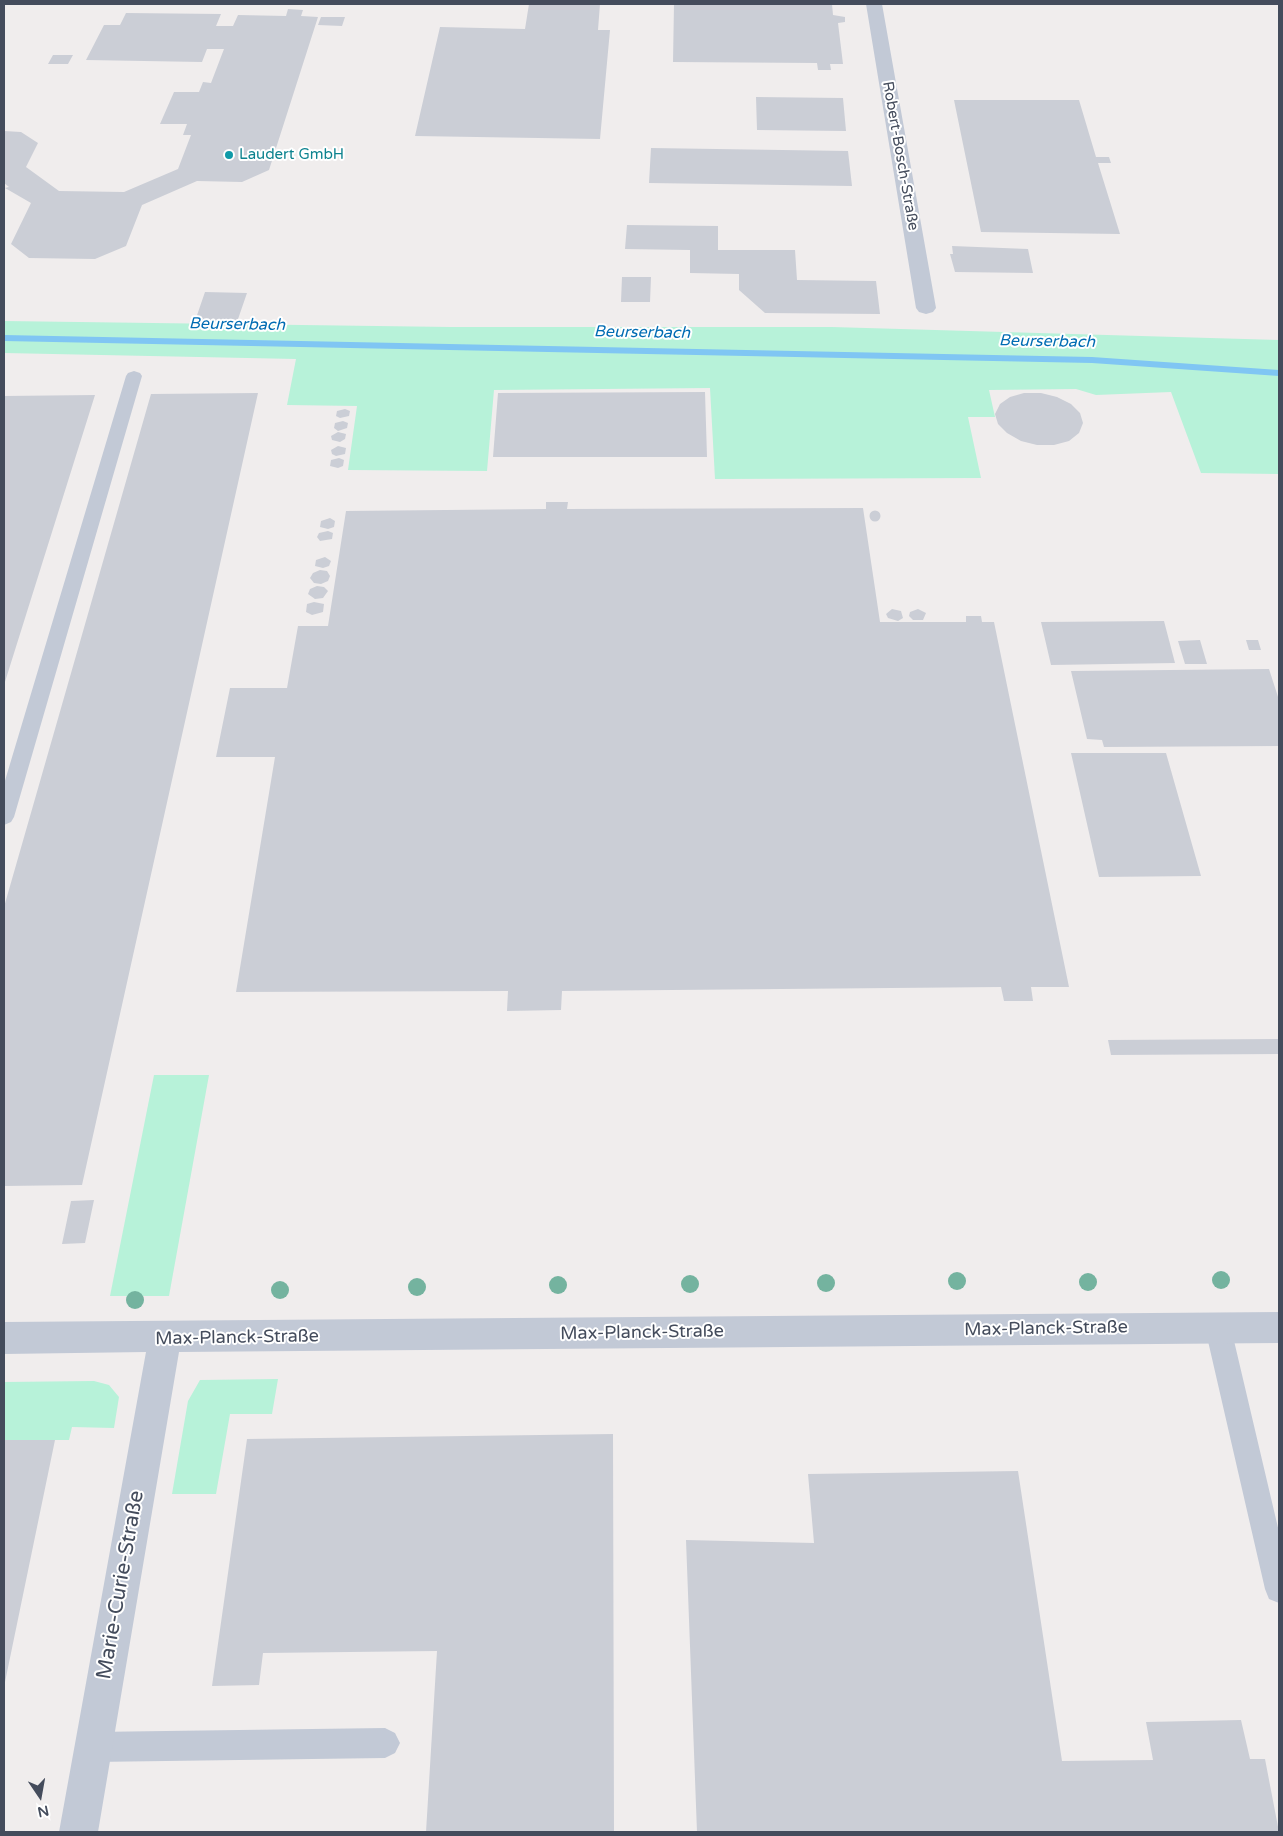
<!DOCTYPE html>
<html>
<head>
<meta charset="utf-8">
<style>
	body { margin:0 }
	#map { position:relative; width:1283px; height:1836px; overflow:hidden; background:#f0eded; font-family:"Varela Round",sans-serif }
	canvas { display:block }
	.frame { position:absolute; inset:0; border:5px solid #444c5c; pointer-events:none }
	.north { position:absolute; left:15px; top:1771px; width:50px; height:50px; -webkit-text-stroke:4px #fff; paint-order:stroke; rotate:168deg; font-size:14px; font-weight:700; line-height:20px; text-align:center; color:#444c5c }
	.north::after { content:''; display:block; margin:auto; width:18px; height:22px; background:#444c5c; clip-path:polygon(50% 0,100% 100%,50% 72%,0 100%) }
</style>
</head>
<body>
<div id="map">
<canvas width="1283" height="1836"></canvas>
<div class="frame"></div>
<div class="north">N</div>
</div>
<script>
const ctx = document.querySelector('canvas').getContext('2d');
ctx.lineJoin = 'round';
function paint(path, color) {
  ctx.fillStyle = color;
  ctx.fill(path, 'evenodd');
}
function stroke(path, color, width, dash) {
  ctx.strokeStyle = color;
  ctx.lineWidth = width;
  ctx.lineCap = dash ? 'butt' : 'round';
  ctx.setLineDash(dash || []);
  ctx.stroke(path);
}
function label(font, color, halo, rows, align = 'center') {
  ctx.font = font + ' "Varela Round",sans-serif';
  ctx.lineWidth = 4;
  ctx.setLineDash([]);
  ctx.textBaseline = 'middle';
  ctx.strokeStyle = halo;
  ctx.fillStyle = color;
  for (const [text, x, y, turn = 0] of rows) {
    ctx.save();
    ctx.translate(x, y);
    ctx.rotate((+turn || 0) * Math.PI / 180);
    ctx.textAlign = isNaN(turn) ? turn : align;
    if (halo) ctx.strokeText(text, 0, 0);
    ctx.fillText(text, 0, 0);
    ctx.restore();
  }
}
paint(new Path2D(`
	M4,321L451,327H832L1279,340V474L1201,473L1171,392L1096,395L1076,389L989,390L995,417H968L981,478L715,479L710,388L494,390L487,471L348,470L357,406L287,405L296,359L4,353Z
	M154,1075H209L169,1296H110Z
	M278,1379L272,1414H230L216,1494H172L188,1401L200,1380Z
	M94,1381L109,1385L119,1397L114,1428L72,1427L69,1440H4V1382Z`), '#b7f2d9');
paint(new Path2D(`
	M4,335L1092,357L1279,370V376L1092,363L4,341Z`), '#80c6f3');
paint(new Path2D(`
	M529,4H600L598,30H610L600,139L415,136L440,27L525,29Z
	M674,4H832L833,15L845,17V22L838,23L843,64H830L831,70H818L817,63L673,62Z
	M288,9L303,10L301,16L318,17L269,170L242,182L197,181L142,205L126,246L95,259L29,258L11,244L31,203L5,188L9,187L4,183V131L21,132L38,143L26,167L59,191L124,192L178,169L191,135H183L187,124H160L174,92H199L203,82L211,83L224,49H207L202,62L86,60L104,25H120L126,13L221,14L216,26H233L238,15L286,16Z
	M321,17H345L342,26L318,25Z
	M53,55H73L68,64H48Z
	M756,97L843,98L846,131L757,130Z
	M954,100H1079L1096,157H1109L1111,163H1098L1120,234L981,232Z
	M651,148L848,151L852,186L649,183Z
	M627,225L718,226V250H795L797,280L876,281L880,314L765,313L739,290V274L690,273V250L625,249Z
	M952,246L1028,249L1033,273L955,272L950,254H953Z
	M622,277H651L650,302H621Z
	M205,292L247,293L237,322L195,321Z
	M705,392L707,457H493L498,393Z
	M258,393L82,1185L4,1186V907L151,394Z
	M1024,393H1041L1057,397L1071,404L1080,413L1083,423L1079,433L1069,441L1054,445H1037L1021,441L1007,433L998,424L995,414L1000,404L1010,397Z
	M95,395L4,685V396Z
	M345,409L350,411L349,416L340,418L336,416L337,411Z
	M343,421L348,423L347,428L338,431L334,428L335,423Z
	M338,432L346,434L345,439L340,442L332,440L331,436Z
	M338,446L346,448L345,454L336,456L332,454L331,450Z
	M339,458L344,460L343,466L338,468L330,466L331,460Z
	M546,502H568L567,509L863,508L880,622H966V616H981L982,622H994L1069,987H1031L1033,1001H1004L1001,987L562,991L561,1010L507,1011L508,991L236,992L275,757H216L230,688H287L298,626H328L346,511L546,509Z
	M869.5 516a5.5 5.5 0 1 1 11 0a5.5 5.5 0 1 1-11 0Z
	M330,518L335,521L334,527L328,529L320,527L321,521Z
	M328,531L333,533L332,539L320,541L317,537L319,533Z
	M325,557L331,561L329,566L323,568L315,566L316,560Z
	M320,570L327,571L330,576L328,581L321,584L314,583L310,578L313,573Z
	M317,586L324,587L328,591L323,598L315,599L308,594L310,589Z
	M314,602L324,604L323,612L312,615L306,612L307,604Z
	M892,609L901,611L903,618L898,621L888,618L886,614Z
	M918,609L926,613L923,620H913L909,616L910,612Z
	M1164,621L1175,663L1051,665L1041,622Z
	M1200,640L1207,664H1185L1178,641Z
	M1246,640H1258L1261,650H1249Z
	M1269,669L1279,700V746L1104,747L1102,740L1087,739L1071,671Z
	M1071,753H1166L1201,876L1099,877Z
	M1279,1039V1054L1111,1055L1108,1040Z
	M94,1200L85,1243L62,1244L71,1201Z
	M613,1434L614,1832H426L437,1651L263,1653L259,1685L212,1686L247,1439Z
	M4,1440H55L5,1682H4Z
	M1018,1471L1062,1761L1153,1760L1146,1722L1241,1720L1250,1759H1265L1279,1832H697L686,1540L814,1543L808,1474Z`), '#cbced6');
paint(new Path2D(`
	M134,371L140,373L142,376L14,817L11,822L4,825V784L126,376L128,373Z
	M1218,1316L1227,1319L1231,1328L1279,1532V1603L1269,1599L1265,1589L1205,1328L1209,1319Z
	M385,1728L395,1733L400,1743L395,1753L385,1758L93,1762L83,1757L78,1747L83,1737L93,1732Z`), '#c2c9d6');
paint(new Path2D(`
	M866,4H882L936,308L933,312L926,314L919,312L916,308Z
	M1279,1312V1343L179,1352L98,1832H59L146,1352L4,1354V1322Z`), '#c2c9d6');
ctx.fillStyle = '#74b39f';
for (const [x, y] of [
	[1221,1280],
	[957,1281],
	[1088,1282],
	[826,1283],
	[690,1284],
	[558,1285],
	[417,1287],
	[280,1290],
	[135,1300]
]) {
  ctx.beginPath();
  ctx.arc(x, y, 9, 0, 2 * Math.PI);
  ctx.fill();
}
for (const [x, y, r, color] of [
	[229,155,5,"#0f9aa8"]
]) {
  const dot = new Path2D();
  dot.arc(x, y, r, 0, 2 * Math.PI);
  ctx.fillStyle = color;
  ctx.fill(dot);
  stroke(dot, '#fff', 2);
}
label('15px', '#0d838f', '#fff', [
	["Laudert GmbH",239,155]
], 'left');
label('15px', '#444c5c', '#fff', [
	["Robert-Bosch-Straße",900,156,80]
]);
label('italic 16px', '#006cb3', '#fff', [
	["Beurserbach",237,325,1],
	["Beurserbach",642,333,1],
	["Beurserbach",1047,342,1]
]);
label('18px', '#444c5c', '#fff', [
	["Max-Planck-Straße",1046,1329,-1],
	["Max-Planck-Straße",642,1333,-1],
	["Max-Planck-Straße",237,1338,-1]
]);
label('21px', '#444c5c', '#fff', [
	["Marie-Curie-Straße",121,1585,-80]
]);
</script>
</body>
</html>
